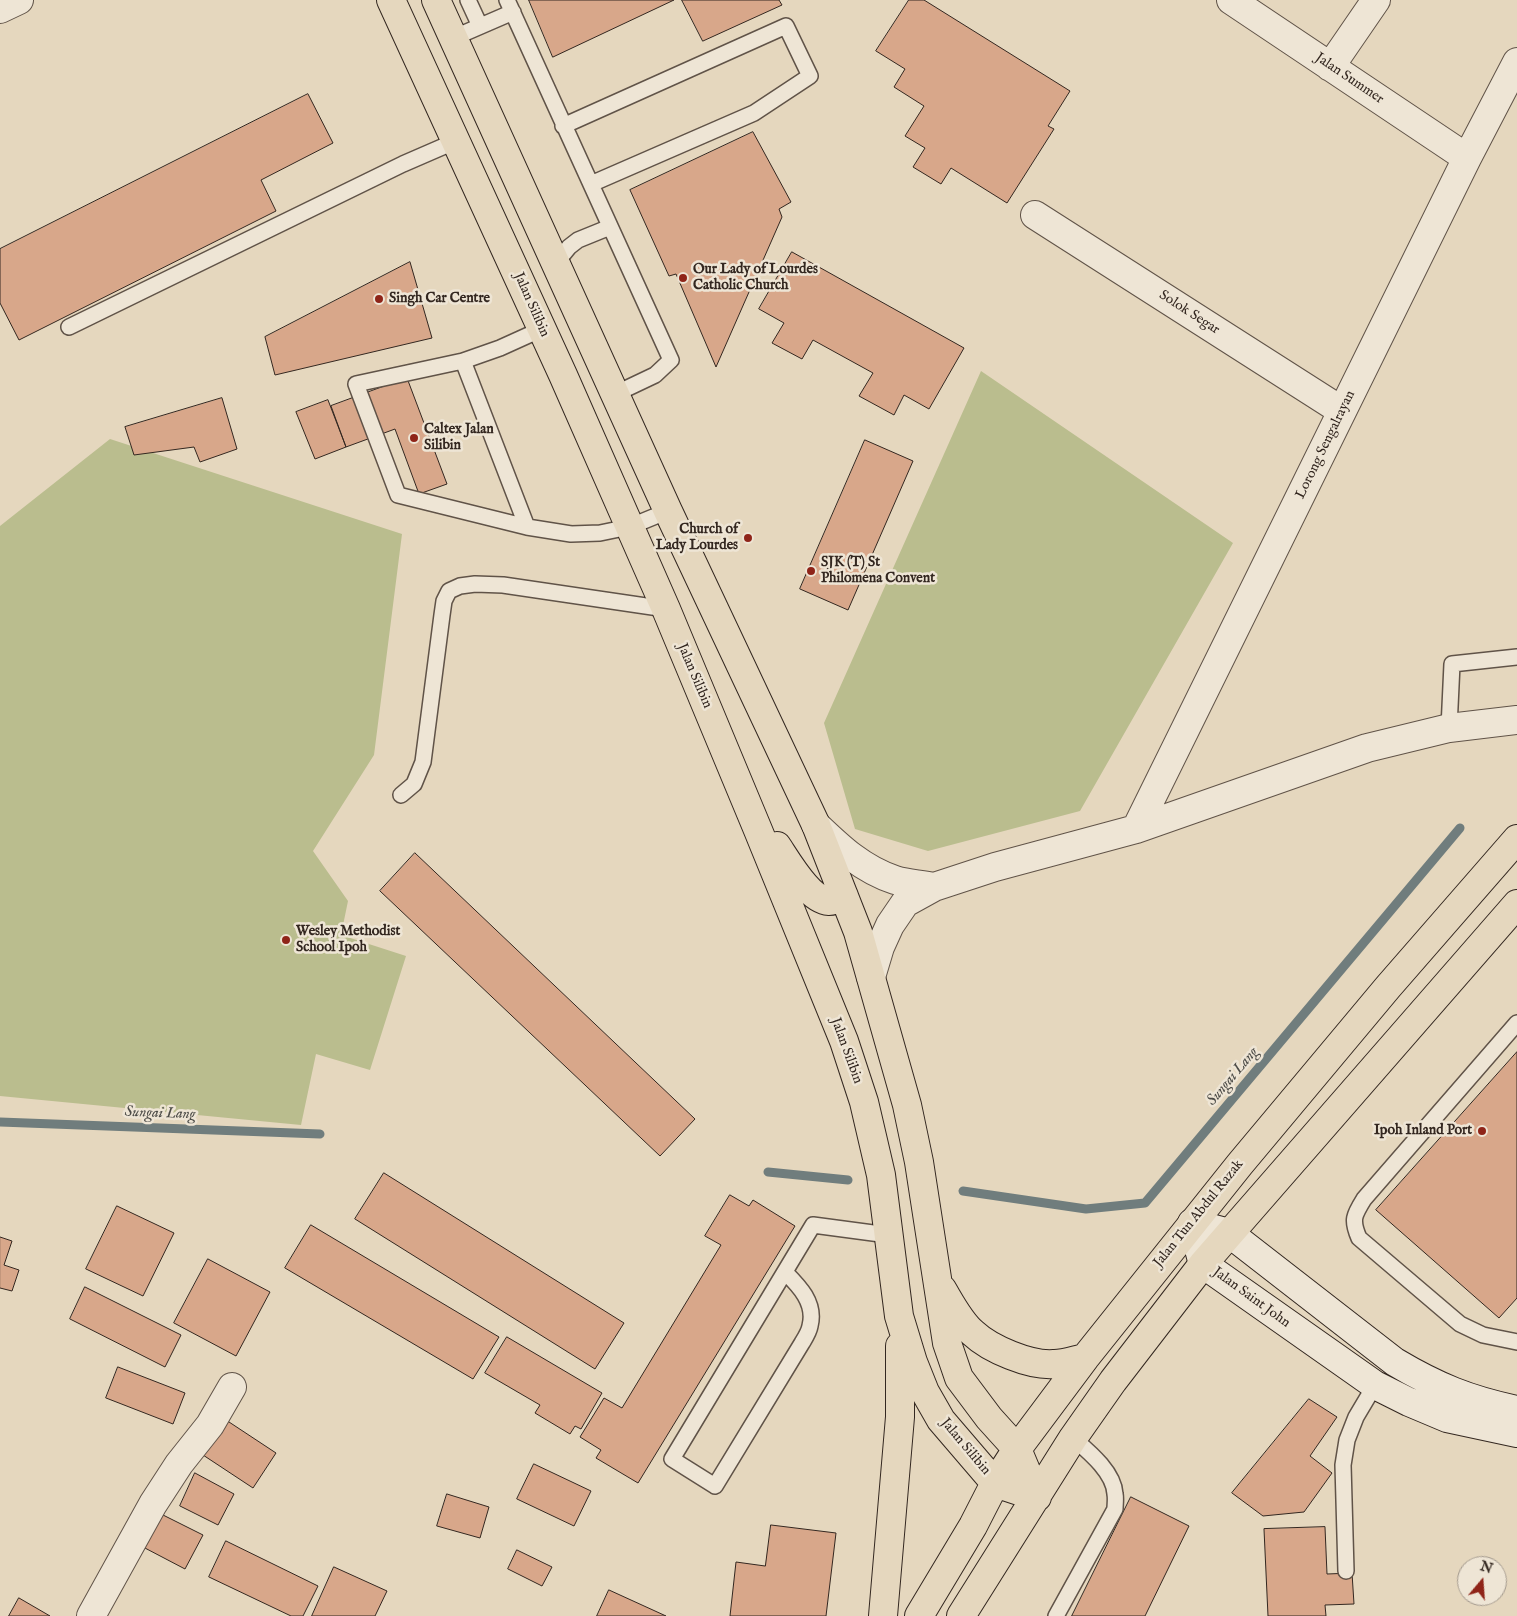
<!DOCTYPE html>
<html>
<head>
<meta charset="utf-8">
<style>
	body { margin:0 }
	#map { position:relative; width:1517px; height:1616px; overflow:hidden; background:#e5d7be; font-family:"IM FELL English",serif }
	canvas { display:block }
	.north { position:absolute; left:1457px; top:1556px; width:50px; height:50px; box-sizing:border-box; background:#eee5d5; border:1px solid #a3998d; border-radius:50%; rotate:18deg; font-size:14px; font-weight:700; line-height:20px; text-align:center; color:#332720 }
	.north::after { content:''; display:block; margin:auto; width:18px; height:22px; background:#8f2418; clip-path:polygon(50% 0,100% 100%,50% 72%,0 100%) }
</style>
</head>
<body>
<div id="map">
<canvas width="1517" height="1616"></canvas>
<div class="north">N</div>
</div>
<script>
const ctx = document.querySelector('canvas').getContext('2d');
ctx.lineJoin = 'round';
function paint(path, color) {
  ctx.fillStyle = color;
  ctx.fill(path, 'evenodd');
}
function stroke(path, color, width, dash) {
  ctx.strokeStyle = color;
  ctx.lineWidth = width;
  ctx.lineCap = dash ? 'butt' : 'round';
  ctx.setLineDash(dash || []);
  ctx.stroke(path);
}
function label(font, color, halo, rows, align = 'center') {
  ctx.font = font + ' "IM FELL English",serif';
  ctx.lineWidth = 5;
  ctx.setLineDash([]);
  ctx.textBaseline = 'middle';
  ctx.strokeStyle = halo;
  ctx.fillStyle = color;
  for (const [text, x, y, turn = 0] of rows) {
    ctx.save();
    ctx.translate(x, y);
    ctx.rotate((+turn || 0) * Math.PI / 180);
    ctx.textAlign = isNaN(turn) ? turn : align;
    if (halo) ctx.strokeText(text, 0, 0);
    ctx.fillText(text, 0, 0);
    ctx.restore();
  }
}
paint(new Path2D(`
	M981,371L1233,543L1080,811L928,851L855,829L824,723Z
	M110,439L402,534L374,755L313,851L348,901L341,935L406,956L370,1070L316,1054L301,1125L0,1096V526Z`), '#babd8e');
stroke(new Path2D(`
	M0,1122L320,1134
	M768,1172L848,1180
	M963,1191L1086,1209L1145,1203L1460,828`), '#707d7d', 9);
const building = new Path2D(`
	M529,0H674L553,57Z
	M682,0H779L782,5L703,41Z
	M909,0H924L1070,91L1048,126L1054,129L1007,203L951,168L941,184L913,167L925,148L905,136L924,106L894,87L905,69L876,51Z
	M308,94L333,143L261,180L276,211L19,340L0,303V249Z
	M753,132L791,202L779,209L782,217L716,367L676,274L669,276L630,190Z
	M792,252L964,348L929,409L904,395L894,415L859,396L873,373L813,340L802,359L772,343L784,323L759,309Z
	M410,262L432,338L275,375L265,337Z
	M407,378L447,484L419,494L395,429L346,447L331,406Z
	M222,398L237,449L200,462L194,447L134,455L125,427Z
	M328,400L346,447L315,459L296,412Z
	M865,440L913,461L848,610L800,589Z
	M415,853L695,1119L660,1156L380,891Z
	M1517,1052V1298L1499,1318L1376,1210Z
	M384,1173L624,1323L595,1369L355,1219Z
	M730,1195L749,1206L753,1200L795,1226L638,1483L596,1458L601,1450L580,1437L604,1398L622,1408L721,1245L705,1236Z
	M117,1206L174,1233L143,1296L86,1269Z
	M311,1225L499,1337L473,1379L285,1268Z
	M0,1237L12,1241L4,1265L19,1270L12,1291L0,1288Z
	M208,1259L270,1292L236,1356L174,1323Z
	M85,1287L181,1335L165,1367L70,1319Z
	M507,1337L602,1393L581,1429L575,1426L570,1434L535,1413L540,1405L485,1373Z
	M118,1367L185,1393L173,1424L106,1398Z
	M1309,1399L1337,1417L1310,1456L1332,1473L1304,1512L1263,1516L1232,1493Z
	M226,1420L276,1453L253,1488L203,1455Z
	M534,1464L591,1491L574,1526L517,1499Z
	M195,1473L234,1494L218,1525L180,1506Z
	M447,1494L489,1507L480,1538L437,1526Z
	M1131,1497L1189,1526L1145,1616H1072Z
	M161,1514L203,1535L185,1569L143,1547Z
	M771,1525L836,1533L826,1616H730L736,1562L765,1566Z
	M1325,1527L1327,1574L1352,1573L1354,1604L1325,1605L1326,1616H1268L1264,1529Z
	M226,1541L318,1586L303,1616H291L209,1577Z
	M517,1550L552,1567L542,1586L508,1569Z
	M334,1567L387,1591L375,1616H312Z
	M609,1590L666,1616H597Z
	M19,1598L50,1616H9Z`);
paint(building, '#d8a78a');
stroke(building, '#332720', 1);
const lane = new Path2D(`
	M468,0L480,26
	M507,0L671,360L655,375L615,394
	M453,38L513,12
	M563,126L786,26L810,76L754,113L591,184
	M556,263L569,247L578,240L610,227
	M69,327L403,164L456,141
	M542,329L500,348L463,361L356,384L398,495L527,527L571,534L600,533L629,527L668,511
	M463,361L527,527
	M1449,728L1452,664L1517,657
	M401,795L414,784L423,762L442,615L444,601L449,591L460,586L475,584L503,585L666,609
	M1517,1023L1364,1199C1354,1215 1351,1220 1359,1238L1460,1324L1483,1335L1517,1342
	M785,1272C799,1286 816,1303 810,1326C809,1332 805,1338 802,1343L715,1486L672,1459L813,1225L888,1235
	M1346,1571L1343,1465L1347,1440L1356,1417L1375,1385
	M1056,1616L1115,1509C1115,1504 1116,1499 1115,1494C1114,1472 1088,1451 1073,1438`);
const street = new Path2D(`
	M1231,0L1467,158
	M0,9L19,0
	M1330,67L1376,0
	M1035,215L1342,411
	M816,825C840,848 862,869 895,880C907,884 921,884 934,887
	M1136,829L1467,158L1517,62
	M871,977L880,947L890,925L905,903L934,887L995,867L1136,829L1367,748L1449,728L1517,720
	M91,1616L153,1504L179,1464L210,1425L232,1387`);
const secondary = new Path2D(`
	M1192,1223L1203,1264L1375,1385L1409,1402L1447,1418L1517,1433
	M1192,1223L1229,1233L1395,1362C1437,1387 1469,1400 1517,1410`);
const primary = new Path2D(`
	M391,0L563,375L666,609L758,830L844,1041L864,1102L881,1175L899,1316L913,1362L925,1392L941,1420L995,1483L1037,1497
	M436,0L668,511L816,825L858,932L907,1105L919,1162L947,1343L959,1378L989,1418L1017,1449L1037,1497
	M777,846C787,861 809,900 829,901C834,901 840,898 844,896
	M942,1289C951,1304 960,1322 973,1333C990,1349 1030,1366 1054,1364C1064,1364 1075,1360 1085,1358
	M883,1616L900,1417V1346
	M919,1616L973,1526L995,1483L1017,1449L1085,1358L1240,1164L1388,987L1517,839
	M961,1616L1073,1438L1113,1381L1203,1264L1517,904`);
stroke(lane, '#605348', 18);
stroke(street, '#605348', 30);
stroke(secondary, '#332720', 30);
stroke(primary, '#332720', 30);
stroke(lane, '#eee5d5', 15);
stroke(street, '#eee5d5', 28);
stroke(secondary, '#eee5d5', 28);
stroke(primary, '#e5d7be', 28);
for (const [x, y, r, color] of [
	[683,278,5,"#8f2418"],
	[379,299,5,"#8f2418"],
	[414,438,5,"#8f2418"],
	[748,538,5,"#8f2418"],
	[811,571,5,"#8f2418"],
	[286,940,5,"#8f2418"],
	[1482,1131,5,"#8f2418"]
]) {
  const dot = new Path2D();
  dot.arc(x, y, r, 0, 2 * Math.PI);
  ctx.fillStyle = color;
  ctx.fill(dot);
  stroke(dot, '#eee5d5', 2);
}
label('14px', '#332720', '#eee5d5', [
	["Jalan Summer",1349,79,34],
	["Jalan Silibin",531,305,66],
	["Solok Segar",1189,313,33],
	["Lorong Sengalrayan",1326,445,-64],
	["Jalan Silibin",694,676,67],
	["Jalan Silibin",846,1051,70],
	["Jalan Tun Abdul Razak",1199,1214,-51],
	["Jalan Saint John",1251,1298,36],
	["Jalan Silibin",965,1447,50]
]);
label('bold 14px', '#332720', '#eee5d5', [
	["Our Lady of Lourdes",693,270],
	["Catholic Church",693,286],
	["Singh Car Centre",389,299],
	["Caltex Jalan",424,430],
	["Silibin",424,446],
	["Church of",738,530,"right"],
	["Lady Lourdes",738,546,"right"],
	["SJK (T) St",821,563],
	["Philomena Convent",821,579],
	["Wesley Methodist",296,932],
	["School Ipoh",296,948],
	["Ipoh Inland Port",1472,1131,"right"]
], 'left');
label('italic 15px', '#4c4b47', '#eee5d5', [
	["Sungai Lang",1233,1077,-50],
	["Sungai Lang",160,1114,2]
]);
</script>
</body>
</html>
